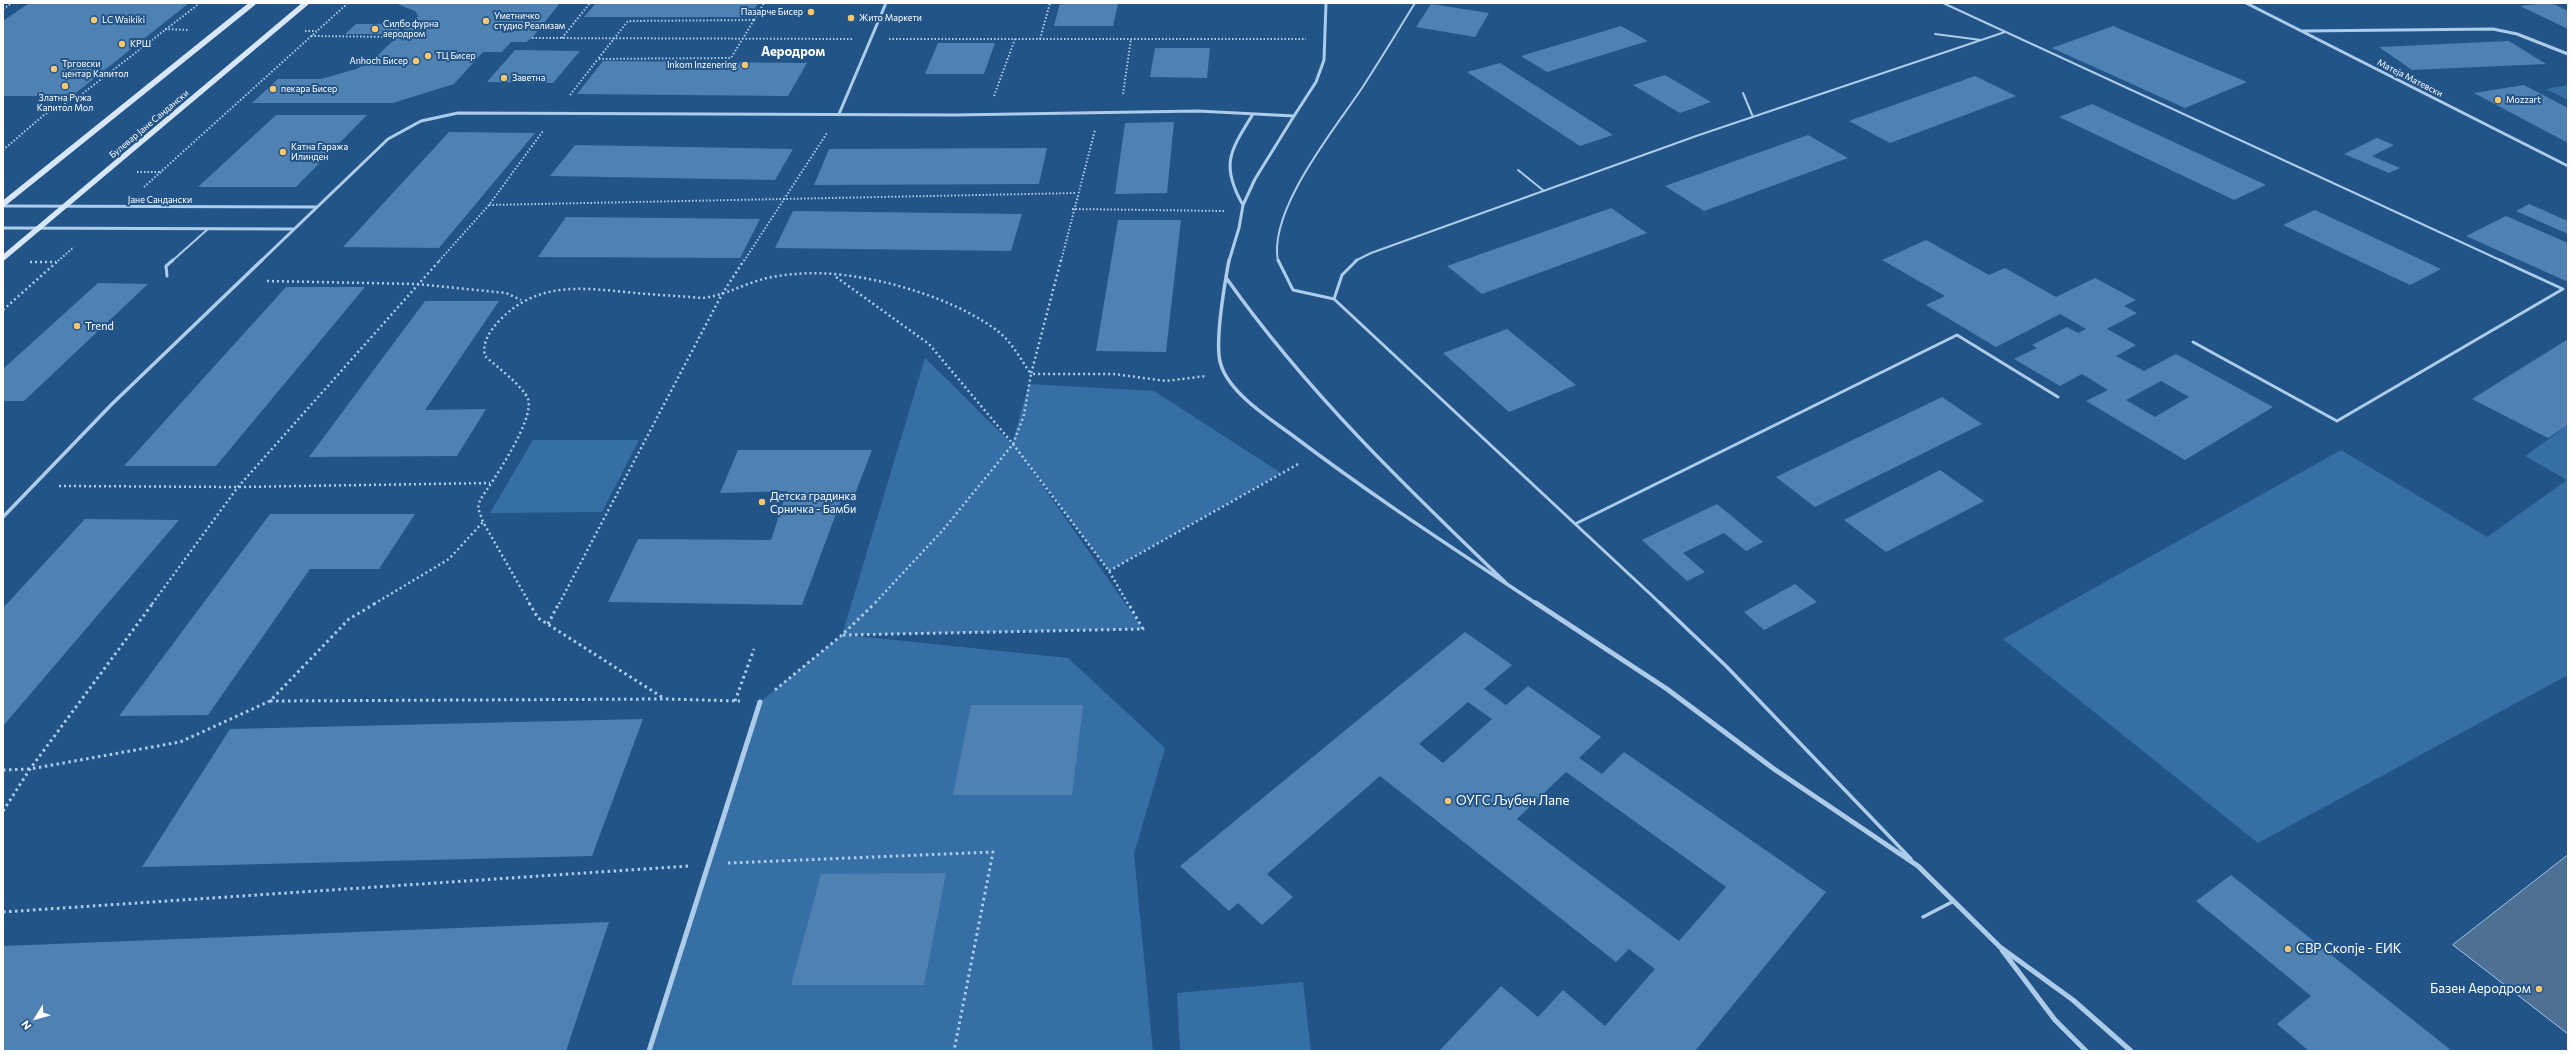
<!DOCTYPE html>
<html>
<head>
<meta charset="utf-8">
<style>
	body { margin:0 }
	#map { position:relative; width:2571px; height:1054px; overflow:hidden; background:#225488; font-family:Commissioner,sans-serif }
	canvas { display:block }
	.frame { position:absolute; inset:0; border:4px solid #fff; pointer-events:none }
	.north { position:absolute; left:16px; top:998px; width:40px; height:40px; -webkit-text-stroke:3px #225488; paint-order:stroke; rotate:233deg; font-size:11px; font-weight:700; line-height:16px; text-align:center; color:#fff }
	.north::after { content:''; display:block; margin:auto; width:14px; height:18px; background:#fff; clip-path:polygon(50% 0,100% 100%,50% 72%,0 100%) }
</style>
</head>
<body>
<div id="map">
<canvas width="2571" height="1054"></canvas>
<div class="frame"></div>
<div class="north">N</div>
</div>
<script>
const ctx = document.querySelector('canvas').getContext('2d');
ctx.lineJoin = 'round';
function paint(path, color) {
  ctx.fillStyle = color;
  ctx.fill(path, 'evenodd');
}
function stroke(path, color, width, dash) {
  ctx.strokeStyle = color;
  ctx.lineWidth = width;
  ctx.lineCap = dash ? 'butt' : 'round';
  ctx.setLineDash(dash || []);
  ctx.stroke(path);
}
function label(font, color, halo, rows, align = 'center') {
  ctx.font = font + ' Commissioner,sans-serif';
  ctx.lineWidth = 4;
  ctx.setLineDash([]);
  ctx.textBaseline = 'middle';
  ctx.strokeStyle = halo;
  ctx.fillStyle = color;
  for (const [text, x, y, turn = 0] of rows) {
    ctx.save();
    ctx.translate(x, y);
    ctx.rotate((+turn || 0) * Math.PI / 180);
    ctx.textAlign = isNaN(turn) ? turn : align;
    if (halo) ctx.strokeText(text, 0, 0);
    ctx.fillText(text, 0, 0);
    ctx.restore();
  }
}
paint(new Path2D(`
	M2568,85V100L2546,89Z
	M925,358L1012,444L1029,384L1154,391L1281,473L1109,571L1024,459L1143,629L847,635L1068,658L1165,748L1134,854L1153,1051H649L760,702L842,635Z
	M2568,425V675L2258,843L2003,639L2341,450L2487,537L2567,480L2525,456Z
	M533,440H639L602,512L490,513Z
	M1303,982L1311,1051H1180L1177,993Z`), '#366fa5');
const water = new Path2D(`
	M2568,855V1034L2453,945Z`);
paint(water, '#4d7094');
stroke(water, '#a1c7eb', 1);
paint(new Path2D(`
	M29,3H189L72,96H3V21Z
	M395,3H560L532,38L526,42H511L502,52H483L454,84L393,103H252L278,79H321L356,69L372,61L418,16L415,11Z
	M596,3H758L750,17H584Z
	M1060,3L1118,4L1113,26H1054Z
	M2544,3H2552L2568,11V29L2520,6Z
	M1431,4L1489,13L1475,37L1416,27Z
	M356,24H405L395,34H345Z
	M1621,26L1648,41L1547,72L1521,56Z
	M2113,26L2247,82L2185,108L2052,48Z
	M2509,41L2546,64L2412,70L2379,47Z
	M938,43H995L984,74H925Z
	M1155,48H1210L1207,78L1150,77Z
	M515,50L580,51L553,83L487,82Z
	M603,61L807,63L788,96L577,94Z
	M1500,63L1613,135L1580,146L1467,72Z
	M1665,75L1711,102L1680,113L1633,85Z
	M1975,76L2016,96L1890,143L1849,121Z
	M2524,85L2568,108V143L2474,93Z
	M2092,104L2266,185L2234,200L2059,117Z
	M276,115H367L296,187H198Z
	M1174,122L1167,193L1115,194L1125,123Z
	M449,132L535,133L439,248L343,247Z
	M1808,135L1848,158L1704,211L1665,186Z
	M2377,138L2394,145L2372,156L2400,168L2389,173L2344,154Z
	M575,145L793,149L775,180L550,176Z
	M1047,148L1039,184L814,185L829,149Z
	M2529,204L2568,221V234L2516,211Z
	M1611,208L1647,233L1482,294L1447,266Z
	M2315,210L2441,269L2410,285L2283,225Z
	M793,211L1022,214L1011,251L775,248Z
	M2506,216L2568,243V282L2466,236Z
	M566,217L760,219L740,258L538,257Z
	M1118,220H1181L1166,352L1096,351Z
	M1926,240L1989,275L2005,268L2056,297L2095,278L2136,300L2124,306L2137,313L2107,329L2136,345L2116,356L2144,371L2176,354L2273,407L2185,460L2086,401L2108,390L2082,374L2060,386L2014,359L2037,348L2032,345L2067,327L2078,333L2086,329L2060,314L1996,347L1926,305L1945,296L1882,260ZM2161,381L2189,397L2155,417L2126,400Z
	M98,283L148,284L24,401H3V369Z
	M286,287H365L216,466H124Z
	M425,301H499L425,410L486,409L457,456L309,457Z
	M1507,329L1576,385L1509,412L1443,353Z
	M2568,339V425L2548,438L2472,399Z
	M1942,397L1982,424L1815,507L1776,477Z
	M738,450H872L855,494L843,495L802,605L608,602L638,539L771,540L787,491L720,493Z
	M1940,470L1984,501L1886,552L1844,520Z
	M1717,504L1763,542L1746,551L1724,533L1683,553L1705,572L1687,581L1642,540Z
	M270,514H415L379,569H310L208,715L119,716Z
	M85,519L179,520L3,726V608Z
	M1795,584L1817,602L1764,630L1744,612Z
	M1465,632L1512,665L1484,689L1506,705L1528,686L1601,737L1579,758L1602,774L1624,752L1826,892L1695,1051H1439L1501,986L1538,1017L1563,990L1605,1026L1655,969L1629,949L1616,962L1380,776L1267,874L1293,897L1262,925L1238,903L1229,911L1180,866ZM1468,702L1492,719L1443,763L1419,744ZM1566,772L1726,887L1679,941L1517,819Z
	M971,705H1083L1072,795H953Z
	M643,719L592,856L142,867L230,729Z
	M946,873L924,985H791L821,874Z
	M2231,875L2452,1051H2309L2277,1024L2311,996L2196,901Z
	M609,922L566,1051H3V946Z`), '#4f81b2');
stroke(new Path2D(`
	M3,9L12,3
	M754,20L764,3
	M754,20L731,58L598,59L628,21Z
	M165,29L188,30
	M305,31H316
	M311,36L396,37
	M532,38L852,39
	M562,38L590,3
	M889,39H1306
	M1040,39L1050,3
	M139,42H148
	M1123,94L1131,39
	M570,95L598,59
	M994,96L1015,39
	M3,150L44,115L82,94L200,3
	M137,172H162
	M144,187L348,3
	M489,205L1076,193
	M1072,209L1224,211
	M58,261L74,247
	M439,261L489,205L543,131
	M744,261L827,133
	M1061,261L1095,130`), '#adccea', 2, [1.5, 2]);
stroke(new Path2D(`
	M1061,260L1031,374H1114L1166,381L1206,376
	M30,262H56
	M836,277L929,344L1013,444L1109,571L1128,604
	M267,281L417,284L506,293L521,300
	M3,310L59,260
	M59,486L238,487L490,483
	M1109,571L1300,463
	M152,604L238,487L440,260
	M374,604L449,559L483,522
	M530,604L483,522L478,508L480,500C492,482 535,420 528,399C523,386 496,366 485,356C482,342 490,331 499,321C538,280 584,288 635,293C657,295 680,296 702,298C721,296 736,288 754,282C767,277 782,275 796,274C855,268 953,295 1000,333C1013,344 1021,360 1031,374L1024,415L1013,444L943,530L874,604
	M559,604L721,296L744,260`), '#adccea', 2.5, [2, 3]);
stroke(new Path2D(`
	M529,603L538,618L665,699
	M548,624L559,603
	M843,635L1143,629L1128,603
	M775,690L842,635L875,603
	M270,701L665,699L740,701
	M735,701L754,649
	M3,770L30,769L180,742L270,701L349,619L376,603
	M3,811L30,769L153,603
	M728,863L993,852L954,1051
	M3,912L689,866`), '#adccea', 3, [2.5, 3.5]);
stroke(new Path2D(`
	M1943,3L2502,261
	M1935,34L1981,40
	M1743,93L1753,117
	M1518,170L1544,191
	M172,261L208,229
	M1278,261C1268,211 1333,131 1360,91C1379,62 1397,32 1415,3
	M1355,261L1371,253L1699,135L2005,32`), '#adccea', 2);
stroke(new Path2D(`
	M1278,260L1293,290L1334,299
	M1357,260L1342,275L1334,299L1661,604
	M167,276L166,266L173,260
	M2193,342L2337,421L2563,289L2500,260
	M1577,523L1957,335L2058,397`), '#adccea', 3);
stroke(new Path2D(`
	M1660,603L1726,666L1911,859
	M1923,917L1952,902`), '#adccea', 3.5);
stroke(new Path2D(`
	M2246,3L2568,166
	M2303,31L2493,29L2517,34L2568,54
	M839,114L886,3
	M1243,205C1220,165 1230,151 1253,114
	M3,206L317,207
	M3,228L294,229
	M261,261L388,139L421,121L458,113L955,115L1198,111L1294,116L1316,82L1324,60L1326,3
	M1229,261L1239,228L1243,205L1255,179L1294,116`), '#adccea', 3);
stroke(new Path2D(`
	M1229,260C1225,282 1214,346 1221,365C1230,394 1272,420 1296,438C1374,497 1456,550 1537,604
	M1227,279C1306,391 1407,488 1506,583
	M3,517L112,404L262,260`), '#adccea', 3.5);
stroke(new Path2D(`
	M1536,603L1667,689L1774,769L1918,866L2000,947L2073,1000L2131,1051
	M2002,950L2055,1020L2086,1051
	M649,1051L760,702`), '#adccea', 5);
stroke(new Path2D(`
	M3,204L253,3
	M3,258L306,3`), '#d8e7f8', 5.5);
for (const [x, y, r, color] of [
	[811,12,4,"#f6c76f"],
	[851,18,4,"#f6c76f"],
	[94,20,4,"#f6c76f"],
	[486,21,4,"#f6c76f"],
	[375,29,4,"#f6c76f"],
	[122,44,4,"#f6c76f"],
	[428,56,4,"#f6c76f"],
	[416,61,4,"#f6c76f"],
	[745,65,4,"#f6c76f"],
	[54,69,4,"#f6c76f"],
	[504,78,4,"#f6c76f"],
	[65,86,4,"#f6c76f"],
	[273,89,4,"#f6c76f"],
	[2498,100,4,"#f6c76f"],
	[283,152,4,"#f6c76f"],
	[77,326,4,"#f6c76f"],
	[762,502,4,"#f6c76f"],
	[1448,801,4,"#f6c76f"],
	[2288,949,4,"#f6c76f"],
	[2539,989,4,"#f6c76f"]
]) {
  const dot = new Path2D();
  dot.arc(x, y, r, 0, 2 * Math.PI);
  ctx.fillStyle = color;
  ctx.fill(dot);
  stroke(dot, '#225488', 1.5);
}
label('9px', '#fff', '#225488', [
	["Пазарче Бисер",803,12,"right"],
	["Уметничко",494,16],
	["студио Реализам",494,26],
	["Жито Маркети",859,18],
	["LC Waikiki",102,20],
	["Силбо фурна",383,24],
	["аеродром",383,34],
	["КРШ",130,44],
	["ТЦ Бисер",436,56],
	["Anhoch Бисер",408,61,"right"],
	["Трговски",62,64],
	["центар Капитол",62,74],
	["Inkom Inzenering",737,65,"right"],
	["Заветна",512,78],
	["пекара Бисер",281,89],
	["Златна Ружа",65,98,"center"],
	["Капитол Мол",65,108,"center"],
	["Mozzart",2506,100],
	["Катна Гаража",291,147],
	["Илинден",291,157]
], 'left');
label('9px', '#fff', '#225488', [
	["Матеја Матевски",2410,78,27],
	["Булевар Јане Сандански",149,124,-40],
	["Јане Сандански",160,200]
]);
label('11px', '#fff', '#225488', [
	["Trend",85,326],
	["Детска градинка",770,496],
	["Срничка - Бамби",770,509]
], 'left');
label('bold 13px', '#fff', '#225488', [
	["Аеродром",793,52]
]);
label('13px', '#fff', '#225488', [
	["ОУГС Љубен Лапе",1456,801],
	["СВР Скопје - ЕИК",2296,949],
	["Базен Аеродром",2531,989,"right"]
], 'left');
</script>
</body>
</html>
